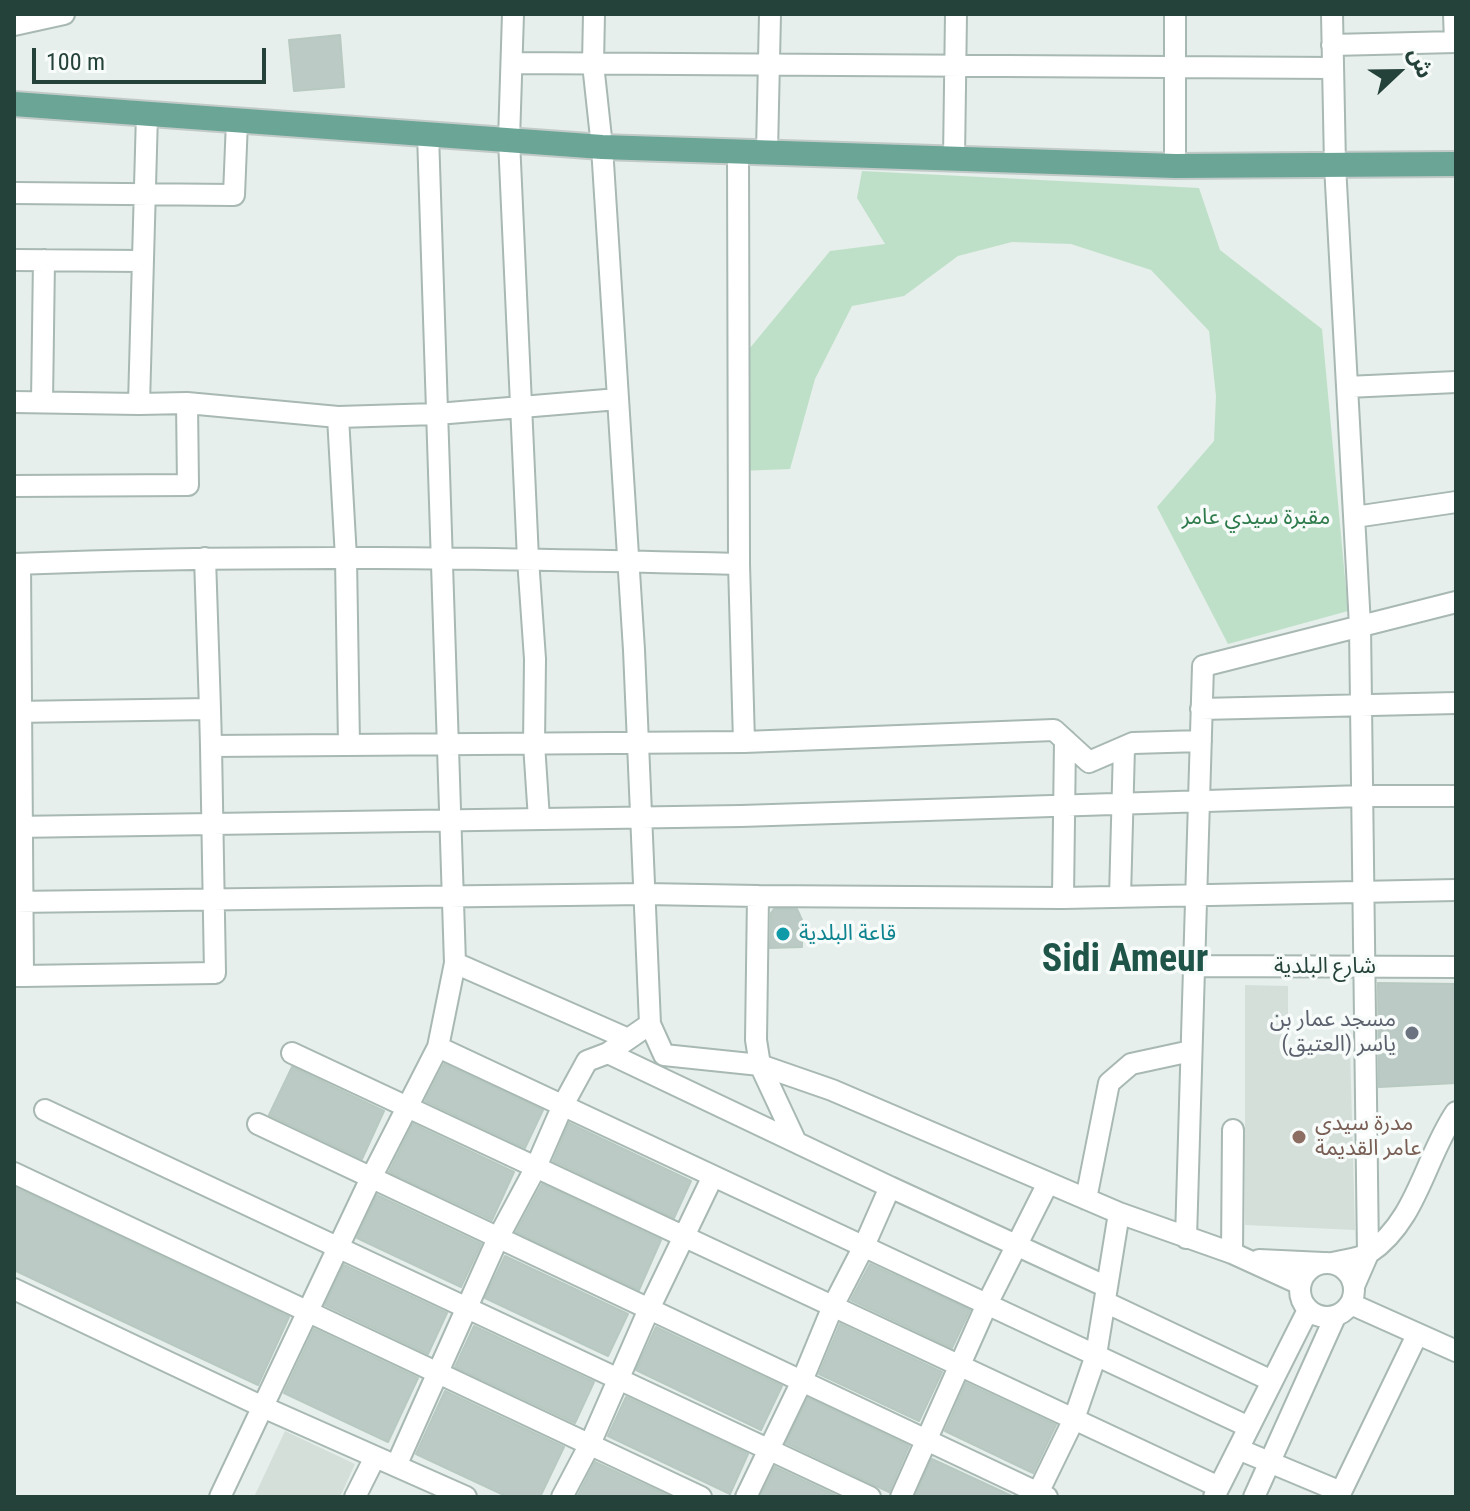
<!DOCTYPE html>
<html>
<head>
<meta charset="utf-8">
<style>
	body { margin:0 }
	#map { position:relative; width:1470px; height:1511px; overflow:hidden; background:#e6efeb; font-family:"Roboto Condensed","Noto Sans Arabic",sans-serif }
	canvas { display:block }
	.frame { position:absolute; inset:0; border:16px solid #24423a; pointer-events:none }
	.north { position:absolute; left:1358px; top:32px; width:80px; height:80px; -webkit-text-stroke:6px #f7fbf9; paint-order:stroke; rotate:68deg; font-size:22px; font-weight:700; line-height:32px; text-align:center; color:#24423a }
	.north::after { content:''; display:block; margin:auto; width:28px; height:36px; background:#24423a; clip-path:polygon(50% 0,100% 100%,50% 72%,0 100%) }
	.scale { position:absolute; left:32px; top:48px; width:234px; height:36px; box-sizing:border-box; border:4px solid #24423a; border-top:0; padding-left:10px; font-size:24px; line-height:28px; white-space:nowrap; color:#24423a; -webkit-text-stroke:6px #f7fbf9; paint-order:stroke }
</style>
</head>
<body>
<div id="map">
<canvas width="1470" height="1511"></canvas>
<div class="frame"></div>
<div class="north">ش</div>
<div class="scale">100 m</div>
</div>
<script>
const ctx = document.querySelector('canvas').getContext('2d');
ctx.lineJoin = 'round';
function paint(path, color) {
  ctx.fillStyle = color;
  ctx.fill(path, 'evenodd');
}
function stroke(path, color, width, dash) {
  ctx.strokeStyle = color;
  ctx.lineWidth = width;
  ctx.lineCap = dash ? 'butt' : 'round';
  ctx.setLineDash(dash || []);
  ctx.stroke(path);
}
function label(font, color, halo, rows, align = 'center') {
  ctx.font = font + ' "Roboto Condensed","Noto Sans Arabic",sans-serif';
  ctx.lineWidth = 7;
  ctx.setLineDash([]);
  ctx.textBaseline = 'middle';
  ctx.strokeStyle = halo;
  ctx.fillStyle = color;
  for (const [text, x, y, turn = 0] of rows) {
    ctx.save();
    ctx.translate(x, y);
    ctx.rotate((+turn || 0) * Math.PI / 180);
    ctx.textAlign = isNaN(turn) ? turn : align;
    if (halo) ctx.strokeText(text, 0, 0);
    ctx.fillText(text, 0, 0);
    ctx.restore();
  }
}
paint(new Path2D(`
	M1245,985L1288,986V1049L1350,1047L1355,1230L1245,1225Z
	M285,1431L355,1464L340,1497H254Z`), '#d4dfda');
paint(new Path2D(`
	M862,171L1199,188L1220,250L1322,329L1348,611L1228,644L1157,507L1214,441L1216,396L1209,331L1151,270L1071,244L1012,242L958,256L904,296L852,306L815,379L790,469L741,471L740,360L830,251L885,244L857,198Z`), '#bfe0c8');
const building = new Path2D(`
	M340,35L344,87L294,91L289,40Z
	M774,909H797L802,920V947L770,948L771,913Z
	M1378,983L1456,984V1083L1379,1087Z
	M444,1064L543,1110L525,1148L425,1101Z
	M292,1067L384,1111L362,1159L269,1115Z
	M569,1123L691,1181L674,1218L553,1161Z
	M413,1124L514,1172L492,1220L389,1172Z
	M542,1184L661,1240L639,1290L516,1232Z
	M14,1187L289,1317L258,1385L14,1270Z
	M377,1195L481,1244L461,1287L357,1238Z
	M505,1256L628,1314L608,1356L485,1298Z
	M870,1264L970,1310L952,1348L851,1300Z
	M344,1265L447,1313L428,1354L325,1305Z
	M840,1324L942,1372L919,1421L819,1374Z
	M474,1326L594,1382L575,1423L455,1367Z
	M656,1327L782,1386L761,1430L636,1370Z
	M314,1329L418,1378L388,1442L284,1393Z
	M966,1383L1056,1425L1033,1473L945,1431Z
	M445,1391L564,1447L540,1497H508L416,1454Z
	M626,1397L748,1454L730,1494L608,1436Z
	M808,1398L909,1446L889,1492L786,1443Z
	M932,1459L1014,1497H915Z
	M595,1462L671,1497H577Z
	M775,1467L839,1497H760Z`);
paint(building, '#bbcac4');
stroke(building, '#b8c9c2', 2);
const minor = new Path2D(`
	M513,14L509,140L528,559L535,659L534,744L539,819
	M594,14L593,64L602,147L634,650L650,1024L664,1055L760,1065L796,1142
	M1332,14L1335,165L1360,626L1368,1254L1354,1286
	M1454,14L1455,42
	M14,25L64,14
	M1332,45L1456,42
	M513,63L1333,68
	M428,134L455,963L438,1047
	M767,152L770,14
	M954,158L956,14
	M1175,166V14
	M14,193L234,195L237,121
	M14,260L143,261
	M1347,387L1456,382
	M14,402L139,404L147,114
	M42,402L44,260
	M187,403L338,417L437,414L618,399
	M338,417L346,558L349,745
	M14,486L188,485L187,403L139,404
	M1355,517L1456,502
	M205,558L210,709
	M14,564C256,554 497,558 739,564
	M1201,709L1456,703
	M14,712L210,709L211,746
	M744,742L1054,730L1089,762L1133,743L1201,741
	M14,827L741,816L1362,796H1456
	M758,896L1063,898L1456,890
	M1120,897L1124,747
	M1063,898L1065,740
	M14,902L645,894L758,896L756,1040L760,1065L832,1090L1119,1213
	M455,963L628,1039
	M1194,966L1456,967
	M14,976H23L20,564
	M23,976L215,973L211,746L744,742L739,564L738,151
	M650,1024L608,1053L890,1187
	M292,1053L1219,1487
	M45,1110L870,1497
	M258,1124L1047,1497
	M14,1173L701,1497
	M1086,1199L1109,1083L1131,1064L1191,1051
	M1186,1238L1203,666L1456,602
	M1232,1253L1233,1130
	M1259,1260L1323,1263
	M1300 1290a27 27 0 1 1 54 0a27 27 0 1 1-54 0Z
	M1333,1263C1344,1260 1359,1259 1369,1253C1417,1221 1425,1157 1456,1112
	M14,1289L263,1407L466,1497
	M1105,1302L1272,1381
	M1351,1304L1456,1351
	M1238,1449L1341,1492L1417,1335
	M396,1466L498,1238L536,1167L563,1105L587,1061L608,1053
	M220,1497L371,1178L438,1047L1249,1427
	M355,1497L375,1457
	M562,1497L590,1444L649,1309L713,1176
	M746,1497L802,1381L833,1306L864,1246L890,1187L1107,1287
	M901,1497L987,1304L1048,1183
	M1036,1497L1074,1419L1096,1355L1119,1213L1232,1253L1300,1284
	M1214,1497L1308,1310
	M1254,1497L1335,1317`);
const major = new Path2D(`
	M14,104L602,147L1175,166L1456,164`);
stroke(minor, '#a8b8b2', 24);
stroke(major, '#c2cac8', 28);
stroke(minor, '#fff', 20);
stroke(major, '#6aa596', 24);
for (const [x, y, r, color] of [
	[783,934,8,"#0f9aa8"],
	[1412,1033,8,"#6b7280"],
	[1299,1137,8,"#8d6e63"]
]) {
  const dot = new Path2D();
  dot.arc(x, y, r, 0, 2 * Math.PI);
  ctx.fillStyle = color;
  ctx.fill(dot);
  stroke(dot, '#f7fbf9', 3);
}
label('22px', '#2d7a4b', '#f7fbf9', [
	["مقبرة سيدي عامر",1256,518]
]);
label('22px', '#0d838f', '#f7fbf9', [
	["قاعة البلدية",799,934]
], 'left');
label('22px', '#24423a', '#f7fbf9', [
	["شارع البلدية",1325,967]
]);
label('22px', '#5b616d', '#f7fbf9', [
	["مسجد عمار بن",1396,1020],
	["ياسر (العتيق)",1396,1045]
], 'right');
label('22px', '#785e54', '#f7fbf9', [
	["مدرة سيدي",1315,1124],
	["عامر القديمة",1315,1149]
], 'left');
label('bold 38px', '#1f5548', '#f7fbf9', [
	["Sidi Ameur",1125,961]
]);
</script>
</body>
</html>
